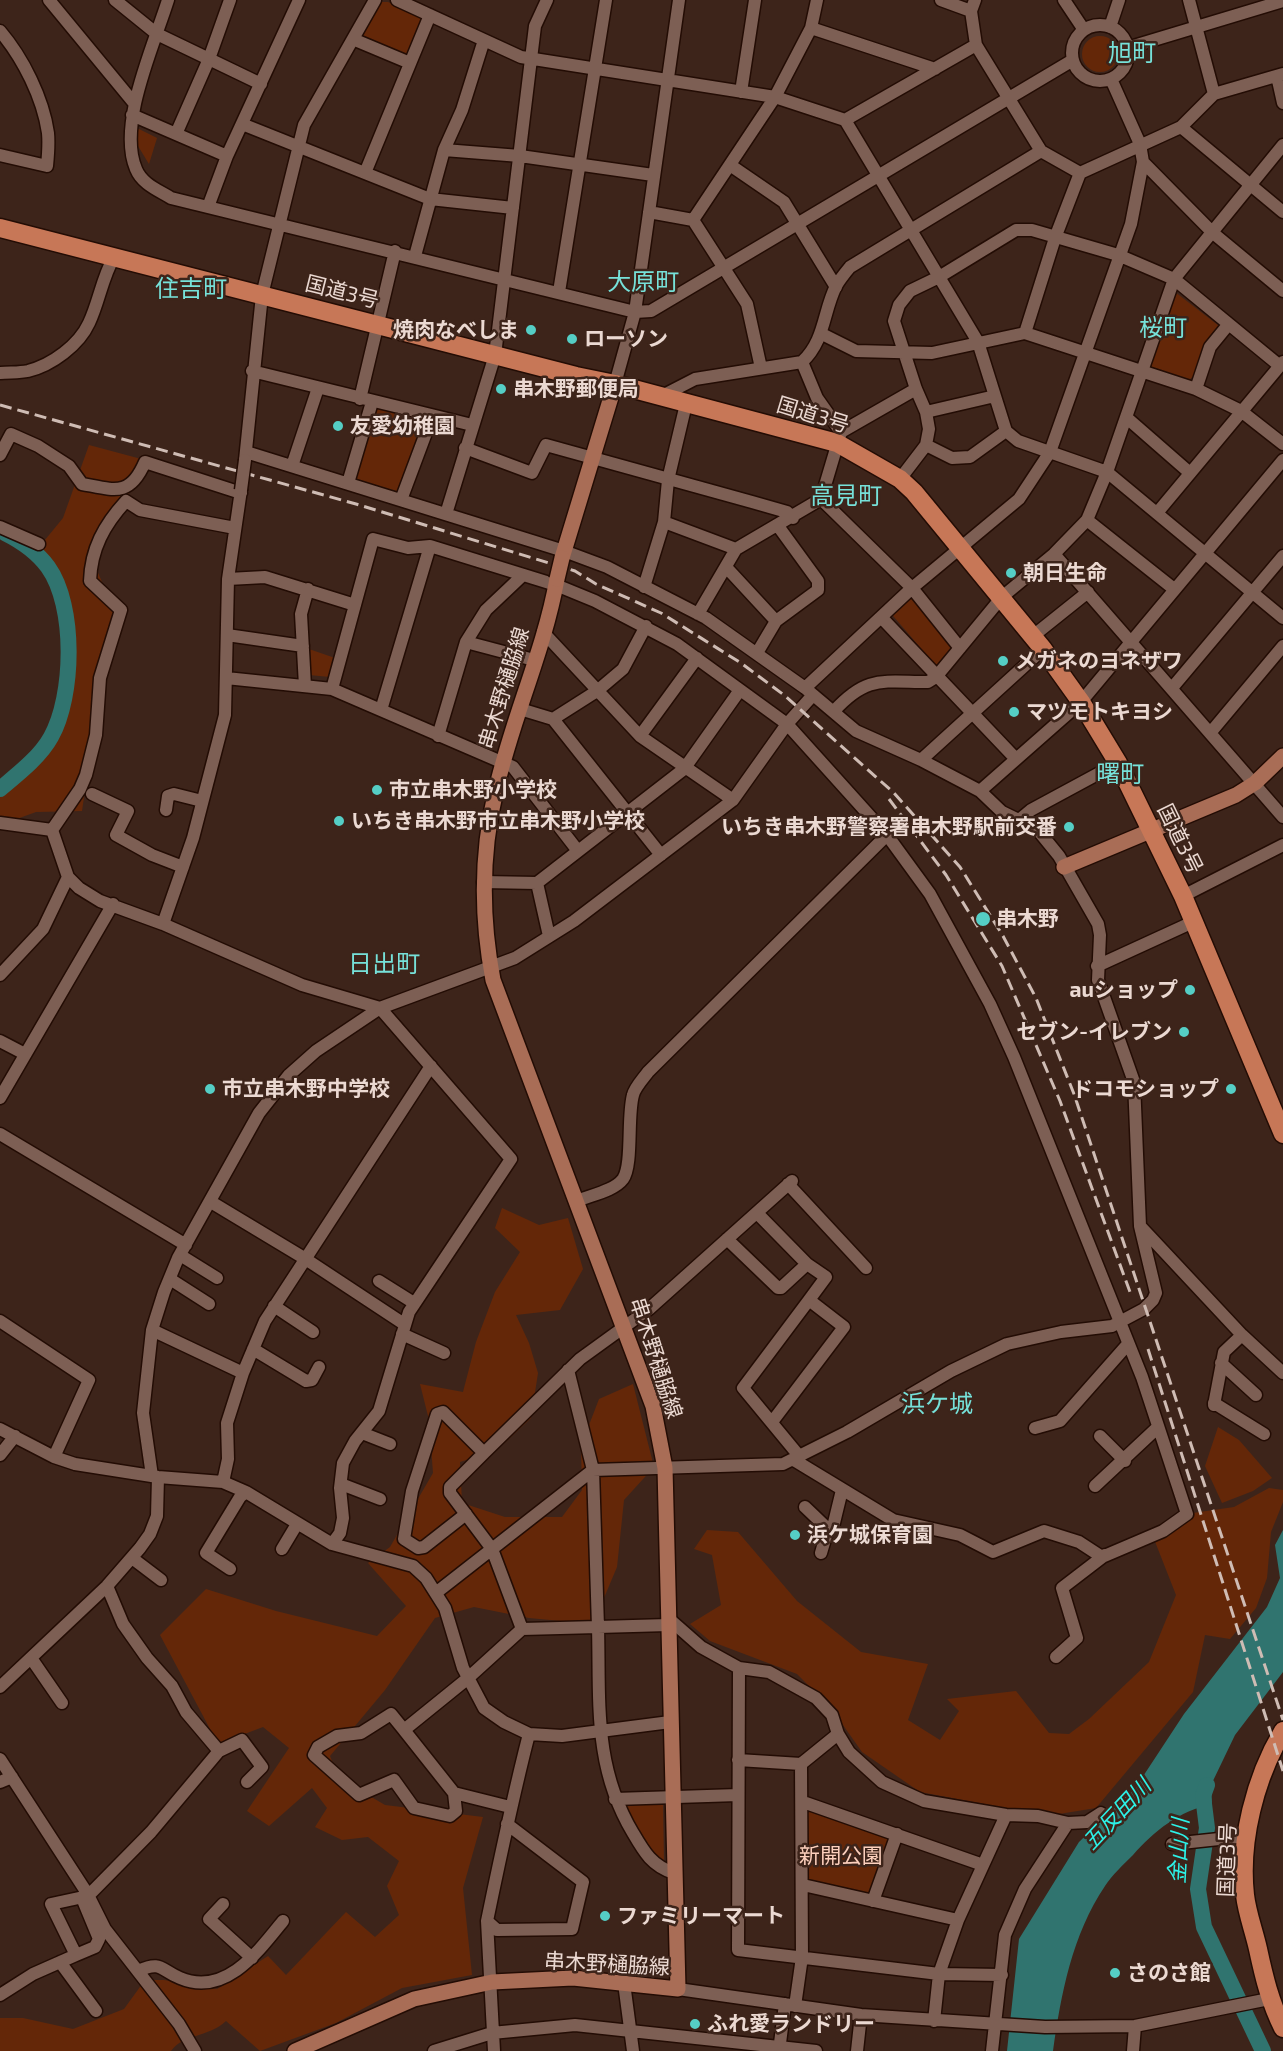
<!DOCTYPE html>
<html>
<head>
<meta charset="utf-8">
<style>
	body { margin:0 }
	canvas { display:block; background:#3d241a }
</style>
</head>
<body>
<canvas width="1283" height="2051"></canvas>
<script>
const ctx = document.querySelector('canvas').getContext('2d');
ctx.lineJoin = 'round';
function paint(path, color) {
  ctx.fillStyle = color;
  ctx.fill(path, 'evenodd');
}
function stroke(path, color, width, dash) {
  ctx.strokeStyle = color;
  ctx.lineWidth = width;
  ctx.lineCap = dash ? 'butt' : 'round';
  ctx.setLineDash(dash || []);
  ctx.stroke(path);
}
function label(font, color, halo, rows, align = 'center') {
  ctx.font = font + ' "Exo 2","Noto Sans JP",sans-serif';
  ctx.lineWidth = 5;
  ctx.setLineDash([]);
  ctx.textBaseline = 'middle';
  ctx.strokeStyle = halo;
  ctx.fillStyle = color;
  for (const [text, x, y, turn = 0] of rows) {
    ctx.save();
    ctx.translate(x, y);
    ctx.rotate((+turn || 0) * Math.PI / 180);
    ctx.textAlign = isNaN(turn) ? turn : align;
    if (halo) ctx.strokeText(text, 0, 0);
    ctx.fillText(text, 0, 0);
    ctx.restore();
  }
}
paint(new Path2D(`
	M381,2H388L422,17L424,21L410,55L405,58L362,37Z
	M1082 54a18 18 0 1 1 36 0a18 18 0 1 1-36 0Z
	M137,128L157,138L149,164L138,146Z
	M1175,292L1223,329L1195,375L1184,384L1150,370L1147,366Z
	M374,406L425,418L400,492L354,480Z
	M89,445L145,460L135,484L90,554L117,617L99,693L82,811L36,812L0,825V785L40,763L63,726L74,658L51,577L11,540L40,546L63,518Z
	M906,592L956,642L937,667L888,610Z
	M306,648L335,658L330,677L309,675Z
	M502,1208L539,1225L568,1218L583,1269L560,1310L516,1315L529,1343L538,1373L531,1418L497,1450L460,1462L462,1503L505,1517H562L582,1490L581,1446L599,1399L633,1384L654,1467L624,1500L617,1567L593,1624L529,1618L474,1607L435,1618L385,1690L330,1756L339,1778L385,1805L483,1817L463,1888L472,1975L402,1988L336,2023L260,2051L226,2021C208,2038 184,2033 171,2051H0V2018H23L73,2029L124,2009L145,1980H164L217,1989L268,1956L286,1975L346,1912L375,1937L399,1915L387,1886L399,1861L368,1837L342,1840L315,1827L327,1808L312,1788L269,1826L247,1811L289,1748L263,1727L218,1744L160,1635L206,1589L276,1611L377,1636L406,1606L368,1563L390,1547L433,1473L429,1420L420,1384L463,1392L476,1342L495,1292L520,1252L495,1228Z
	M1218,1427L1239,1440L1272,1478L1253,1491L1222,1503L1205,1466Z
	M1269,1488L1283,1490V1502L1271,1532L1267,1578L1256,1608L1230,1639L1205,1635L1193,1692L1096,1808L1059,1814L1006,1808L920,1792L862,1752L831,1708L797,1674L710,1641L690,1624L721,1605L712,1555L694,1549L707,1530L738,1532L797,1601L861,1652L928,1664L908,1720L940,1740L959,1711L947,1699L1016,1691L1049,1733L1069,1734L1089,1719L1149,1662L1176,1595L1154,1539L1175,1528L1193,1513L1234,1507Z
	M623,1803H663L664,1863L648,1849Z
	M811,1811L890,1839L871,1895L810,1882L807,1879L808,1813Z`), '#642708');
paint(new Path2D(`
	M1283,1530V1672L1235,1735L1211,1785L1212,1804C1179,1811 1154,1831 1133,1855C1123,1865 1112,1875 1105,1886C1072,1935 1061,1994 1053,2051H1007L1019,1939L1079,1842L1136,1787L1184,1714L1267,1607L1280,1578L1275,1545Z`), '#30746f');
stroke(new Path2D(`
	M0,789C18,774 40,757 51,737C74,696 76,606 48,567C37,552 21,541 5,533
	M1207,1785L1203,1796L1207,1828L1198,1889L1204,1927L1263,2051`), '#30746f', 16);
const minor = new Path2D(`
	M49,0L134,103
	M115,0L157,34L261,84
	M168,0C154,45 117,125 136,169C142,184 158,190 171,198L635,312L651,311L1073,60
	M397,0L521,57L775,97L845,120L978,342L1006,431L1018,441L1107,472L1283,618
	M941,0L971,11
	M975,0L971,11L976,45L1041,151L1080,173
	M1064,0L1084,30
	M1189,0L1214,94
	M1072 53a28 28 0 1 1 56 0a28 28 0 1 1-56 0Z
	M1110,27L1119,0
	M811,28L935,69
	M0,31C23,58 43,98 48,133C49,144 48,156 47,166L0,155
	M355,40L410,63
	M1127,48L1283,1
	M1277,76L1283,103
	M741,92L755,0
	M132,115L227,156
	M845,120L976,45
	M242,124L430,199L513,208
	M1181,127L1283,212
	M176,134L209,59L230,0
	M444,150L520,156L653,175
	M1143,162L1213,233L1283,291
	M730,165L784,202L836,287
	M365,173L430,15
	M208,207L227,156L299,0
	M649,212L693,220L747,304L761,368
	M693,220L775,97L811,28L817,0
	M415,256L444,150L462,110L484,40
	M559,292L606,0
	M1025,333L1055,238L1080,173L1181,127L1214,94L1283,74
	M822,334L856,351L932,353L1025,333L1196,389L1241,411L1283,444
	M252,371L472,425
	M0,373C9,372 19,373 28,371C52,365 79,345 89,323C99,302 102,278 114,257
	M615,384L635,312L679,0
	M1196,389L1210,347L1228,325
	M660,397L695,379L802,362C825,341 823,312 836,286C840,279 845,273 850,267L1041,151
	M360,399L395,251
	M926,412L995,396
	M1127,418L1190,473
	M841,432L916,389
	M926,445L952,458L970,457L1006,431
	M465,448L532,473L546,445L752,502L787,512L793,518
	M246,452L564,551L607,567L706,618L805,688L856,731L921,760L980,791L1002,812L1037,829L1059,856L1098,924L1100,935L1098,980L1134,1082L1140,1226L1156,1293L1153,1300L1144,1309L1112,1326L1061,1332L1007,1344L951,1371L847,1432L783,1464L593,1470L568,1370
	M0,455L11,434L38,446L69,466L82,484C115,490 130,497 145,462L241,493
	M245,460L262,295L304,125L375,0
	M292,466L318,388
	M900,479L926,445L929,429L926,412L916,389L894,321L899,305L910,291L939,277L1016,230H1032L1118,255L1174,279L1280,366
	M348,483L372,402
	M821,499L912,588L960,648
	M401,500L432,417
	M1157,513L1283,362
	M446,514L495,355L535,26L547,0
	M1087,520L1174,589
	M664,522L736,549
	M0,527L39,544
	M1054,554L1283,817
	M726,567L776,621
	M228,579L265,577L355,605
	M644,587L664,522L668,480L686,404
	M698,614L736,549L821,499L841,432L817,398L802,362
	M881,617L1016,759
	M543,632L640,736L733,800
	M227,635L303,646
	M1033,636L1088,592
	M466,642L534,660
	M757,653L776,621L818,590V581L778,526
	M226,678L332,689L513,767L578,851
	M305,686L301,614L308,589
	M805,688L912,588L1019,499L1050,452L1131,224L1143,162L1140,144L1111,79
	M1172,688L1283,556
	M332,689L373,539L408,548L430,546L556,585L595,601L677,644L787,724L887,835L930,894L990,1004L1014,1057L1142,1377L1187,1514L1163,1531L1102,1557L1079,1542L1044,1531L993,1552L960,1535L893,1520L794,1460
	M520,709L553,719L661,855
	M381,710L430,546
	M834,711C867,675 882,682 928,682L936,677L1002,597L1054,554L1087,520L1107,472L1174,279L1283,145
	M553,719L597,691L623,669L646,626
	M1211,732L1283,646
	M438,736L466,642L486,610L523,575
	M640,736L697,658
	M921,760L1043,649
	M980,791L1081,702L1283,460
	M92,794L128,811L116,835L152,855L183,867
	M166,810L168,796L174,794L202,801
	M1019,820L1031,810L1118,763
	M0,823L52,830
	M52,830L68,877L79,888L100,901L163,924L302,985L380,1008L511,1159L409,1312L379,1411L355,1441L343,1463L340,1488L343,1518L340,1533L332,1544
	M52,830L80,789L86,775L96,735L100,678L121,610L90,581C91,549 104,525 126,501L140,510L235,528
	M483,882L537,883L684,769L740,690
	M537,883L549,936
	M1183,896L1283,845
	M163,924L193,838L225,715L228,579L241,490
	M1097,966L1193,922
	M0,975L43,929L68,877
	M0,1041L25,1054
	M0,1098L113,904
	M0,1134L186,1245
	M788,1184L866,1268
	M577,1201C591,1195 614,1191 623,1179C633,1165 627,1116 633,1095C635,1087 643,1079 648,1072L887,835
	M211,1202L304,1258L404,1324
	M757,1213L807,1264L826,1277L809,1300
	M1141,1227L1242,1335L1283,1373
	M727,1239L778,1288H781L807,1264
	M180,1255L217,1278
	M170,1279L209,1304
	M379,1281L414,1303
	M274,1306L313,1332
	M0,1321L89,1380L54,1457
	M152,1330L243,1373
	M402,1334L444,1353
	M253,1349L306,1381L312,1380L319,1367
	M1221,1363L1256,1395
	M1214,1403L1264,1434
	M1214,1405L1224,1352L1242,1335
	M772,1422L844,1327L809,1300L743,1388L800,1457
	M1035,1428L1060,1421L1128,1344
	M0,1429L54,1457L75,1464L158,1477L223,1482L246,1492L332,1544L413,1566L426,1578L445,1608L463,1668L484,1708L504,1722L529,1734L562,1736L670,1722
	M362,1433L390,1444
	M1100,1436L1125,1461
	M484,1453L450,1487V1493L492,1549L522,1629
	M0,1455L15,1436
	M152,1476L143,1413L152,1330L164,1292L178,1258L259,1113L289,1075L316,1051L380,1008L515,958L574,921L733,800L787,724L813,695
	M223,1482L228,1459L227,1423L243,1373L265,1321L431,1066
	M341,1484L380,1499
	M1095,1486L1157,1428
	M805,1507L828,1529L833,1527L842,1490
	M466,1514L424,1547L418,1548L404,1539L412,1491L437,1414L443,1412L484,1453L580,1359L649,1309L792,1181
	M282,1549L297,1524
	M821,1553L828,1529
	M132,1558L161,1580
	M230,1569L206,1553L240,1497L246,1492
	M437,1592L593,1470
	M668,1618L701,1647L739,1668L769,1672L816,1698L832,1715L838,1734L849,1752L882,1782L924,1801L1006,1815L1038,1816L1068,1823L1087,1822L1101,1813
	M668,1625L598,1627C600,1702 593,1766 633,1833C644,1852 652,1866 674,1873
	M1056,1657L1077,1638L1062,1588L1105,1555
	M31,1658L62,1703
	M739,1668L738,1950L939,1974L1002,1975
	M0,1687L107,1586L140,1548L150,1534L157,1516L158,1477
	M404,1730L391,1714L361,1733L337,1736L318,1747L314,1755L359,1795L394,1780L414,1808L450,1816L456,1811L454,1793
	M219,1751L242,1740L262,1767L247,1782
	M0,1759L87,1893L105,1929L179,2024L195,2051
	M738,1760L801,1764L838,1734
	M0,1782L12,1777
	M615,1799L738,1795
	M803,1802L983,1865
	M510,1807L454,1793L404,1730L467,1679L522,1629L598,1627L593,1470
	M507,1824L583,1882L572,1929L497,1930L487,1921C500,1858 513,1796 529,1734
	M1172,1844L1247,1836
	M803,1885L958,1920
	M82,1898L99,1939L95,1947L76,1955L51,1904L88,1896L151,1832L219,1751L186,1712L172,1686L147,1658L123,1624L107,1586
	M873,1901L897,1834
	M223,1904L209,1919L252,1958
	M487,1921L494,2051
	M60,1962L96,2011
	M138,1971C162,1960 160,1970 180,1978C225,1997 258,1952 283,1921
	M624,1983L633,2051
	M678,1989L861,2015L1045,2027L1135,2026L1269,1999
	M0,1995L33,1974L76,1955
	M795,2006L802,1957L801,1764
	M934,2021L939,1974L958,1920L1006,1815
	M434,2051L492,2033L575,2025L816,2051
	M779,2051L785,2004
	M857,2051L861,2015
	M992,2051L1005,1935L1025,1889L1068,1823
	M1133,2051L1135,2026`);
const major = new Path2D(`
	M562,558L615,384
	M1064,867L1236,795L1255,783L1283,756
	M295,2051L414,1999L492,1982L573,1978L678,1989L665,1468L653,1406L493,980C481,917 481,853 496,790C512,719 544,651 557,579`);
const highway = new Path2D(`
	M0,228L576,376L615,384L837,443L900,479L914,492L1043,649L1081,702L1118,763L1183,896L1283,1134
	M1283,1731C1255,1778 1239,1841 1245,1895C1247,1913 1254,1931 1258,1949C1264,1977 1270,2002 1283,2028`);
stroke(minor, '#230c04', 15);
stroke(major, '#230c04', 18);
stroke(highway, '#230c04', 21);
stroke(minor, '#7d5f54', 12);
stroke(major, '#a96d56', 15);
stroke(highway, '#c77757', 18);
stroke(new Path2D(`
	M0,405L356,504L575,571L596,584L661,613L741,663L784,695L894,793L960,867L1003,936L1036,998L1074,1094L1283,1720
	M889,799L946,875L1002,966L1060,1101L1130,1292
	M1148,1349L1283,1771`), '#cfbcb4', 3, [12, 6]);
const minorBridge = new Path2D(`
	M241,490L245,460`);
const majorBridge = new Path2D(`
	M557,579L562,558`);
stroke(minorBridge, '#230c04', 15, []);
stroke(majorBridge, '#230c04', 18, []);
stroke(minorBridge, '#7d5f54', 12);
stroke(majorBridge, '#a96d56', 15);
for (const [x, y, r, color] of [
	[531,330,6,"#55cec5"],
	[572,339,6,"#55cec5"],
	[501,389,6,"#55cec5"],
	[338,426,6,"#55cec5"],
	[1011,573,6,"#55cec5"],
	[1003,661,6,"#55cec5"],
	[1014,712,6,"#55cec5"],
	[377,790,6,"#55cec5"],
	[339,821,6,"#55cec5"],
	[1069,827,6,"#55cec5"],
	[983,919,8,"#55cec5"],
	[1190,990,6,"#55cec5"],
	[1184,1032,6,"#55cec5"],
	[210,1089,6,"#55cec5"],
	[1231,1089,6,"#55cec5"],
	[795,1535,6,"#55cec5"],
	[605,1916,6,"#55cec5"],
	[1115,1973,6,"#55cec5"],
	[695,2024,6,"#55cec5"]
]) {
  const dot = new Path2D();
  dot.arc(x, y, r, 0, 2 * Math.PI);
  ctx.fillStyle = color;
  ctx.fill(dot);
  stroke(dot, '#3d241a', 2);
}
label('21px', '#ebd9d2', '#3d241a', [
	["国道3号",342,292,14],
	["国道3号",813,415,17],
	["串木野樋脇線",504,688,-73],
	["国道3号",1180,839,64],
	["串木野樋脇線",656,1358,72],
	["国道3号",1227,1860,-88],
	["串木野樋脇線",607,1964,3]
]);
label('bold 21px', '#ebd9d2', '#3d241a', [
	["焼肉なべしま",519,330,"right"],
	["ローソン",584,339],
	["串木野郵便局",513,389],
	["友愛幼稚園",350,426],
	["朝日生命",1023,573],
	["メガネのヨネザワ",1015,661],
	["マツモトキヨシ",1026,712],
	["市立串木野小学校",389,790],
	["いちき串木野市立串木野小学校",351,821],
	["いちき串木野警察署串木野駅前交番",1057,827,"right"],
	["串木野",996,919],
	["auショップ",1178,990,"right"],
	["セブン-イレブン",1172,1032,"right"],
	["市立串木野中学校",222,1089],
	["ドコモショップ",1219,1089,"right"],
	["浜ケ城保育園",807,1535],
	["ファミリーマート",617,1916],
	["さのさ館",1127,1973],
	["ふれ愛ランドリー",707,2024]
], 'left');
label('21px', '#fdd0bd', '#3d241a', [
	["新開公園",841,1856]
]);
label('italic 22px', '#2cf1e7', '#3d241a', [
	["五反田川",1117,1814,-47],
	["金山川",1179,1851,-87]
]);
label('24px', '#76e1d9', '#3d241a', [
	["旭町",1132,53],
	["大原町",643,282],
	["住吉町",191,289],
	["桜町",1163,328],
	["高見町",846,496],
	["曙町",1120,774],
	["日出町",384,964],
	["浜ケ城",937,1404]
]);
</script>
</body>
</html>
